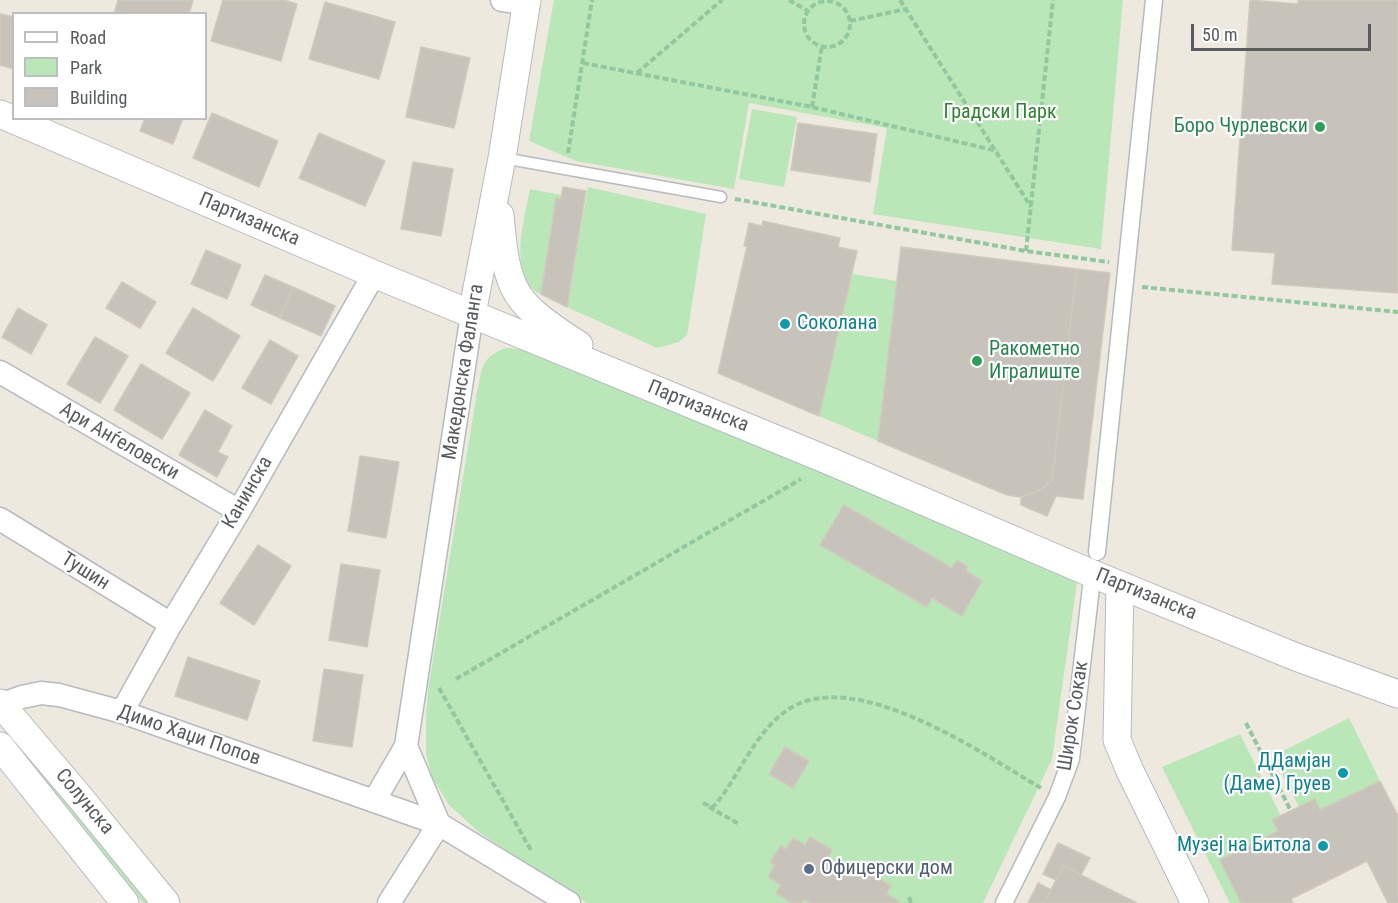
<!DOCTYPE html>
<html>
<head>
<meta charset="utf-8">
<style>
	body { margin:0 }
	#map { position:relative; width:1398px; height:903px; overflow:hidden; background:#ede9de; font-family:"Roboto Condensed",sans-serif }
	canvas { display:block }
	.legend { position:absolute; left:12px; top:12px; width:195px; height:108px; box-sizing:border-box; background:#fff; border:2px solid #bcbec0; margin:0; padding:8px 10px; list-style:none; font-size:18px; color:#585c61 }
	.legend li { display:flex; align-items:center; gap:12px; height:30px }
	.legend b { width:30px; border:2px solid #bcbec0 }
	.scale { position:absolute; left:1191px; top:24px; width:180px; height:27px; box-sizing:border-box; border:3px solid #585c61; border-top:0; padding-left:8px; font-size:18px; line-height:21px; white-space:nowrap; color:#585c61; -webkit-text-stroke:4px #fff; paint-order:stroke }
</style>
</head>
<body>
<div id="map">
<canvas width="1398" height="903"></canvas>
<ul class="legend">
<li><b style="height:8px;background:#fff"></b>Road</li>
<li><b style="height:16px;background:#b9e7b8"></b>Park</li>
<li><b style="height:16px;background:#c7c3bb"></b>Building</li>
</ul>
<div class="scale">50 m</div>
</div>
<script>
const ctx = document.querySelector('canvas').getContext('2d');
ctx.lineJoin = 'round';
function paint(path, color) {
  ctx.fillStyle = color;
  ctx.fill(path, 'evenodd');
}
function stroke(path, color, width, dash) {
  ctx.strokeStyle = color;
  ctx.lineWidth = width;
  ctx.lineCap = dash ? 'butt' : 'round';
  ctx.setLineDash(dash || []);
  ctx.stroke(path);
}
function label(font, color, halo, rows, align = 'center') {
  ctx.font = font + ' "Roboto Condensed",sans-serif';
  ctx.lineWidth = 4.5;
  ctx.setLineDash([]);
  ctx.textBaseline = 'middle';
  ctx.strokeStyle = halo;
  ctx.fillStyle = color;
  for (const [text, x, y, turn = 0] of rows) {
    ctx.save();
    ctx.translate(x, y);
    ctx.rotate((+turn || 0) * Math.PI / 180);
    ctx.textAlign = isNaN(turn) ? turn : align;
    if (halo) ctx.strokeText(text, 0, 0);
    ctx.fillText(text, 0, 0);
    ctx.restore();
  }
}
paint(new Path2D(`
	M554,0H1123L1101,249L873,214L887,128L749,103L734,189L576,161L529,141Z
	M752,109L797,117L784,187L739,179Z
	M588,187L706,214L687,335L679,342L657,348L567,307Z
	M530,189L562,195L561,199H556L541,294C506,279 525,217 530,189Z
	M852,274L897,281L878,441L819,416Z
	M505,348C537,349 569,366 599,377L1077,582L1052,759L983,903H587L480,833L449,805L432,777L426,754V717L428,690L477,392C483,367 480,359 505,348Z
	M1349,718L1380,781L1320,810L1299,807L1273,756Z
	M1240,734L1281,816L1273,821L1278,831L1220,860L1241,903H1230L1162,767Z
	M22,742L154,903H143L16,748Z`), '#b9e7b8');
const building = new Path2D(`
	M118,0H193L189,14H114Z
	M223,0H283L297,4L281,61L211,41Z
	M1250,0L1298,4V0H1398V293L1272,284L1275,253L1232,250Z
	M325,2L395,22L379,79L309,59Z
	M0,14L14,17V69L0,65Z
	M421,47L470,58L454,128L406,117Z
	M212,113L278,141L259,187L193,158Z
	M145,118H183L173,144L140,131Z
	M798,123L877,134L870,182L791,170Z
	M319,133L385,161L365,206L299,178Z
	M413,162L453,169L441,236L401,229Z
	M563,187L586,191L567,307L541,294L556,198L561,199Z
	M763,221L840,238L838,247L857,251L819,416L718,373L747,246H744L749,223L762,226Z
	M901,247L1077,269L1052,480L1040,490L1021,497L1007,495L878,441Z
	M206,250L241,265L227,299L191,284Z
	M1077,269L1110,273L1083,499L1056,496L1047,516L1021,505V497L1040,490L1052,480Z
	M265,275L293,287L280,318L251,305Z
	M122,282L156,302L140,328L106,308Z
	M293,287L335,306L321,336L280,318Z
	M18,308L47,325L31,354L2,337Z
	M193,308L240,336L213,381L166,353Z
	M95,337L128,356L100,403L67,384Z
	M270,340L298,356L271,404L242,388Z
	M141,364L190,393L162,439L114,410Z
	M205,410L232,426L218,452L228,457L217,477L179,455Z
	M360,456L399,462L386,538L348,531Z
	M844,505L952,568L957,560L968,567L966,571L982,581L962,616L932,598L927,607L820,545Z
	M258,545L291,566L254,625L220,603Z
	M341,564L380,570L367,647L329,640Z
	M188,657L260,681L247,720L175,696Z
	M324,669L363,675L352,747L313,741Z
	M785,747L809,761L793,788L769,774Z
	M1380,781L1398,816V903H1388L1367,861L1291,899L1293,903H1241L1220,860L1278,831L1272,820L1315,799L1320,810Z
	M810,837L832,850L828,859L864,880L869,872L891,886L886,894L899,901L898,903H811L804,899L801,903H792L776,893L781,885L768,877L775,865L770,862L781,846L786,849L793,838L805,845Z
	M1058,843L1090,858L1081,875L1063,866L1056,880L1043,874Z
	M1063,866L1137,903H1044Z
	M1038,883L1051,890L1044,903H1028Z`);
paint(building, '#c7c3bb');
stroke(building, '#d1cabc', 1.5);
const service = new Path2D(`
	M503,158L721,197`);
const pedestrian = new Path2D(`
	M1097,552L1154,0
	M1004,903L1057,797L1071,759L1091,587`);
const minor = new Path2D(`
	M502,0L526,4
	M0,372L239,511
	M0,519L171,624
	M0,705L22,697L41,693L59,695L122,712L439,824L569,903
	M122,712L171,624L239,511L374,274
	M374,801L406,746L472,314
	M389,903L439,824L406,746`);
const tertiary = new Path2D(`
	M0,114L374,274L832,462L1093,574L1296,657L1398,694
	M500,215C507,294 513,302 579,345
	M472,314L502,158L527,0
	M1120,585L1117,740L1130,771L1195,903
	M0,703L83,801L166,903
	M0,746L125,903`);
stroke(service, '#b7babf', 13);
stroke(pedestrian, '#b7babf', 19);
stroke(minor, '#b7babf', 25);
stroke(tertiary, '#b7babf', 29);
stroke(new Path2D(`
	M789,0L808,11
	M900,0L1031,207
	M804 24a23 23 0 1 1 46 0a23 23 0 1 1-46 0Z
	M850,21L906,9
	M583,63L812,107L997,151
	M637,73L722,0
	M812,107L822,46
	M568,153L592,0
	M735,199L1026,251L1109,262
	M1026,251L1053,0
	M1142,287L1398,312
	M456,679L801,479
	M439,688L532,852
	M1246,723L1291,811
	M703,803L712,807L715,805C740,775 753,735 786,711C852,663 983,754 1041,788
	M709,807L739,824
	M909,897L911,903`), '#91c89f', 4, [6, 3]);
stroke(service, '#fff', 10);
stroke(pedestrian, '#fff', 16);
stroke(minor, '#fff', 22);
stroke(tertiary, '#fff', 27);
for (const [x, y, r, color] of [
	[1320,127,6,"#2e9e5b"],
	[785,324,6,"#0f9aa8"],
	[977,361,6,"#2e9e5b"],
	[1343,773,6,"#0f9aa8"],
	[1323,846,6,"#0f9aa8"],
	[809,869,6,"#5c6f8a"]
]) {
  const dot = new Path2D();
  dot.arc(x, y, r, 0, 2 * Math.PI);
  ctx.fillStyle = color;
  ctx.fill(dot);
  stroke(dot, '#fff', 2);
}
label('20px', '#2d842e', '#fff', [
	["Градски Парк",1000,113]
]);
label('20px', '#27864d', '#fff', [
	["Боро Чурлевски",1308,127],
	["Ракометно",989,350,"left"],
	["Игралиште",989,373,"left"]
], 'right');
label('20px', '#585c61', '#fff', [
	["Партизанска",249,220,23],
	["Македонска Фаланга",464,372,-81],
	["Партизанска",698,407,22],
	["Ари Анѓеловски",119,442,30],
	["Канинска",248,493,-60],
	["Тушин",85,572,32],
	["Партизанска",1146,595,22],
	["Широк Сокак",1074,716,-81],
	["Димо Хаџи Попов",189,736,19],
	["Солунска",84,802,50]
]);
label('20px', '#0d838f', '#fff', [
	["Соколана",797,324,"left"],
	["ДДамјан",1331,762],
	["(Даме) Груев",1331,785],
	["Музеј на Битола",1311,846]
], 'right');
label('20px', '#4e5e75', '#fff', [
	["Офицерски дом",821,869]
], 'left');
</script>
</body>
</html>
